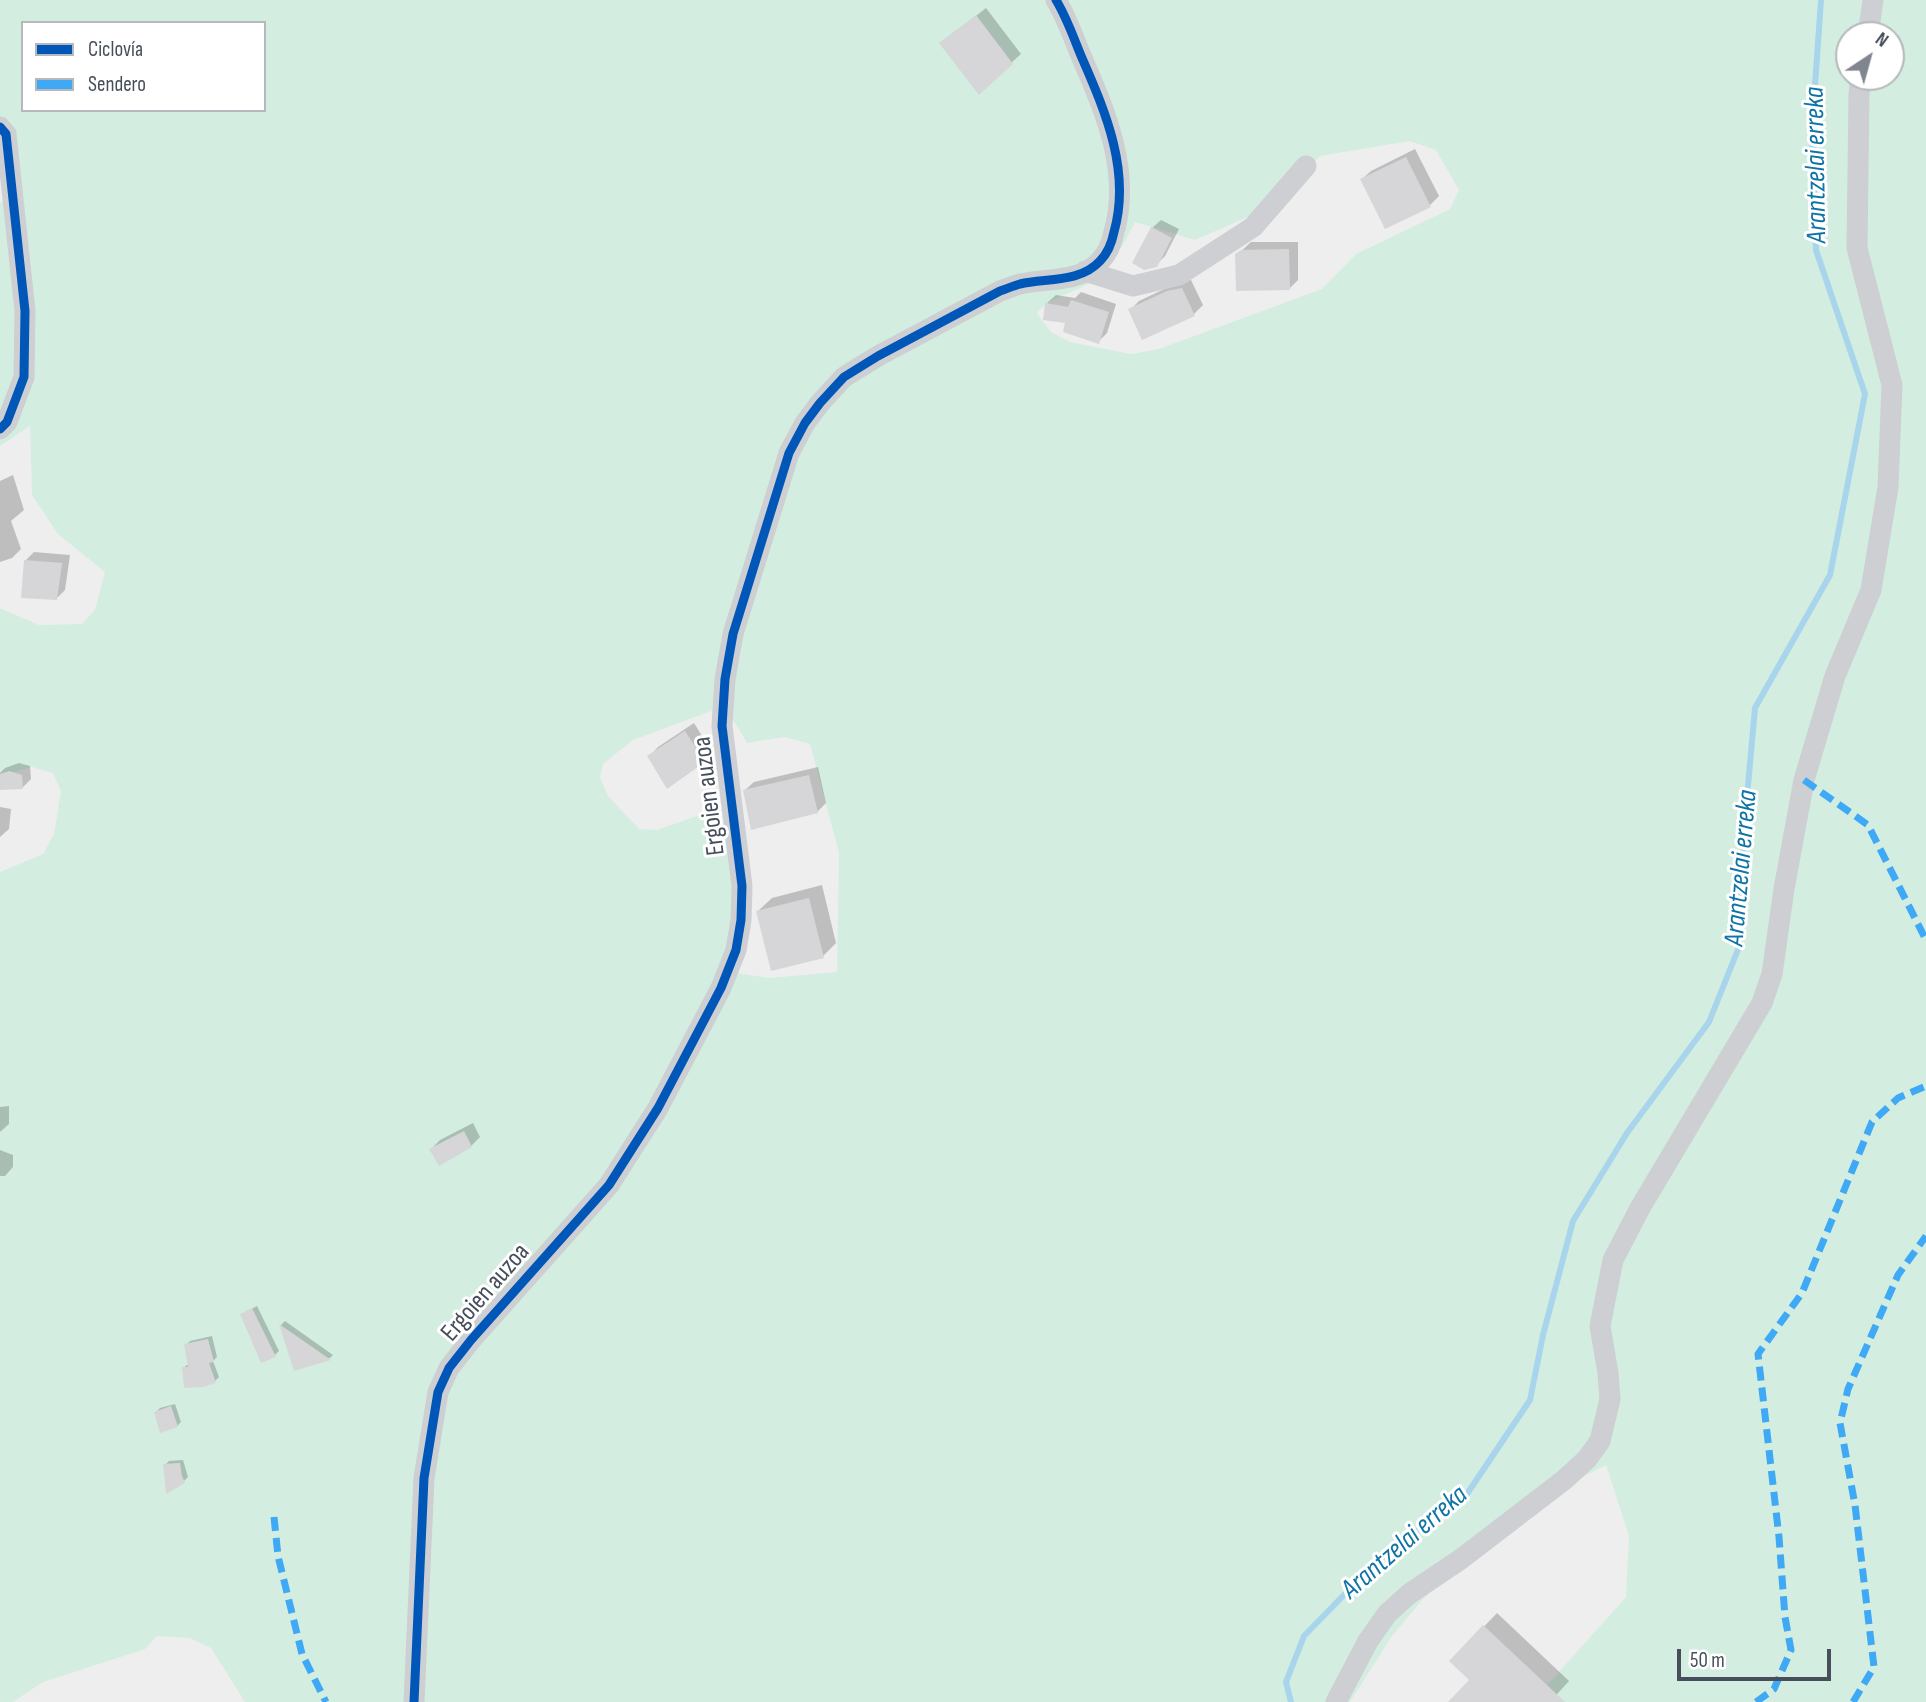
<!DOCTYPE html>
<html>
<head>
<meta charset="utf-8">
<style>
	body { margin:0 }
	#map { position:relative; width:1926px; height:1702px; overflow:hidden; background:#efeeee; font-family:"Sofia Sans Condensed",sans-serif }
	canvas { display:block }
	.legend { position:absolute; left:21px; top:21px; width:245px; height:91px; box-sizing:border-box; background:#fff; border:2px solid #b5b8bd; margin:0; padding:9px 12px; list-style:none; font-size:21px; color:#464e5b }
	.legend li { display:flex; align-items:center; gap:14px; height:35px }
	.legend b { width:35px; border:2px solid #b5b8bd }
	.north { position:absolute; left:1835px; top:21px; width:70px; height:70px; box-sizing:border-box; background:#fff; border:2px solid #b5b8bd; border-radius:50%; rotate:36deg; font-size:19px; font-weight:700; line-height:28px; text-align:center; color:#464e5b }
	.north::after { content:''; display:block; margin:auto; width:24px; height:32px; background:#81868e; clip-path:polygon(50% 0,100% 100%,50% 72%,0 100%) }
	.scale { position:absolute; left:1677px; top:1649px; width:154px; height:32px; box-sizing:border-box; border:4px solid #464e5b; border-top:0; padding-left:9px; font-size:21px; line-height:24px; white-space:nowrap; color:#464e5b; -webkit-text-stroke:5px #fff; paint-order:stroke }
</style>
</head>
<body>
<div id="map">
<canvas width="1926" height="1702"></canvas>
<ul class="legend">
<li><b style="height:9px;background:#0057b8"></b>Ciclovía</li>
<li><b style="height:9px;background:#3fa9f5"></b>Sendero</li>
</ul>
<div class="north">N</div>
<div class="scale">50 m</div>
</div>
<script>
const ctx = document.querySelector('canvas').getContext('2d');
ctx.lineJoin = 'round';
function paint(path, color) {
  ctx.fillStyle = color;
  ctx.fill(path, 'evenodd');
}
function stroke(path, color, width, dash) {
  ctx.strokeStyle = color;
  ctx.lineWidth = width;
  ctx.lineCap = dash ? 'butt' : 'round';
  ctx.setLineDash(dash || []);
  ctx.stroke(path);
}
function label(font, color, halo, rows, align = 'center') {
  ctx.font = font + ' "Sofia Sans Condensed",sans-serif';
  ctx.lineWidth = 6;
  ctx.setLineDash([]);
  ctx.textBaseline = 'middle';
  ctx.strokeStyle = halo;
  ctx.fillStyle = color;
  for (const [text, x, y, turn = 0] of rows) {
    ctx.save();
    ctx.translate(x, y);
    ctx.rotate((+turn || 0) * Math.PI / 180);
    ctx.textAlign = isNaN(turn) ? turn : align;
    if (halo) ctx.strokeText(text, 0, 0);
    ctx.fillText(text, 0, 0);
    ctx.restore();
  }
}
paint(new Path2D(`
	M0,0H1926V1702H1532L1626,1597L1629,1536L1606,1465L1575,1481L1444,1579L1423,1599L1392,1636L1350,1702H245L211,1648L190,1638L157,1636L145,1649L43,1682L13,1702H0V872L43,854L54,834L61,791L53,773L32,767L0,776V608L39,625L82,624L95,610L105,572L58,534L32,495L30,426L0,446V203L8,198L0,127ZM23,23H264V110H23ZM1849,35H1891V77H1849ZM1410,141L1436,150L1459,190L1450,209L1356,254L1322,289L1159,349L1131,354L1070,342L1051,332L1037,313C1052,294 1076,294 1094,280C1114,265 1124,243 1135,222L1195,240L1280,203L1320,156ZM725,706L747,743L784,737L810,744L839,853L837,972L769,978L737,973L744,875L727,823L705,813L657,830L639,829L608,796L600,778L603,764L633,740Z`), '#d3eee0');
paint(new Path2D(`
	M986,8L1021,54L979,92L941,43Z
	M1415,149L1439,196L1430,205L1386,227L1362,179L1371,171Z
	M1161,220L1179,229L1165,256L1156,265L1152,228Z
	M1251,242H1298V280L1290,288L1237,255Z
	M1191,280L1203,305L1194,314L1130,310L1139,301L1177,283Z
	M1081,292L1116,304L1107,333L1098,342L1067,322L1047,303L1056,295L1075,298Z
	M13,475L24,510L11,521L21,549L12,558L0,562V481Z
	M34,552L70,555L65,590L56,599L25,561Z
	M694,723L712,752L704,760L650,756L658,747Z
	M19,763L30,766L31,779L22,788L0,786V773L5,768Z
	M818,767L826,803L817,812L745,790L754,782Z
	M0,807L11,809L9,829L0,837Z
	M822,885L836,943L823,956L758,911L772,898Z
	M9,1106V1124L0,1132V1107Z
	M473,1123L480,1137L471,1146L431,1149L440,1140Z
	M0,1150L13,1155V1167L5,1176H0Z
	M257,1306L279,1351L275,1355L242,1314Z
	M285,1321L333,1355L330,1358L295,1368L281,1325Z
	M212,1336L217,1357L213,1361L219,1377L215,1381L183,1368L189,1364L186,1345L190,1341Z
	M175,1404L181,1422L177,1426L156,1412L160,1408Z
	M183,1460L188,1477L184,1481L165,1465L169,1461Z
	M1497,1613L1569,1681L1550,1702H1450L1471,1680L1451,1661Z`), '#0003');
stroke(new Path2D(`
	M1291,1702L1286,1682L1304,1636L1377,1561L1467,1494L1530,1400L1543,1335L1573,1221L1627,1133L1709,1022L1739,947L1745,819L1755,708L1830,575L1865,394L1816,250L1812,128L1821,0`), '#a8d5ec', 6);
paint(new Path2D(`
	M976,15L1013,64L979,95L939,43Z
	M1406,157L1431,207L1385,229L1360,179Z
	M1151,227L1172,238L1157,267L1144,270L1132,263Z
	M1289,249L1290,290L1236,291L1235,254L1241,250Z
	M1182,288L1195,316L1142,340L1128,309L1167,291Z
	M1071,300L1109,312L1099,344L1063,332L1065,323L1043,320L1045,303L1068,307Z
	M24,560L62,563L57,600L21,598Z
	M685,731L705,762L667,789L647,756Z
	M9,771L22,775L23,789L0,790V774Z
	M809,775L818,813L751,830L743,790Z
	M809,898L824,958L771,971L756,911Z
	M464,1131L472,1147L439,1166L429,1149Z
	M252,1308L276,1357L261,1363L240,1314Z
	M279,1324L331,1360L294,1371Z
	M208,1339L214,1362L209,1363L216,1383L203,1387L184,1388L182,1367H188L184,1344Z
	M171,1406L178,1427L160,1433L154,1412Z
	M180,1463L182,1476L185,1483L166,1494L163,1464Z
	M1483,1625L1565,1702H1448L1469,1680L1449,1661Z`), '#d6d6d8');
stroke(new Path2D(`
	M1868,35L1873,0
	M0,127L6,134L25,311L24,377L7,422L0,429
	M1085,271L1133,286L1179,275L1253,227L1306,166
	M414,1702L424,1478L438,1392L449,1368L471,1340L609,1185L658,1108L721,988L736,950L741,920L742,886L722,726L725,679L733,634L789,453L805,423L820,403L844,377L878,356L1000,291C1006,289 1013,286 1020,284C1046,278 1080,283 1100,261C1107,254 1112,242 1114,232C1131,172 1106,113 1082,58C1074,39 1067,18 1056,0
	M1336,1702L1368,1641L1387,1614L1409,1594L1461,1559L1564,1480L1587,1459L1600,1441L1610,1399L1608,1373L1600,1326L1613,1260L1640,1208L1762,1003L1772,974L1784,889L1804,780L1835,676L1871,590L1888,487L1892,385L1857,248L1859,94L1861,77`), '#cdcfd2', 21);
stroke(new Path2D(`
	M1804,780L1868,825L1926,940
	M274,1517L278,1556L302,1654L326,1702
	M1756,1702L1774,1689L1791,1650L1785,1617L1779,1537L1758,1354L1802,1293L1872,1122L1898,1098L1926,1086
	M1853,1702L1874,1667L1855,1505L1840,1423L1848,1389L1898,1275L1926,1236`), '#3fa9f5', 7, [14, 7]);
stroke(new Path2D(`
	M0,127L6,134L25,311L24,377L7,422L0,429
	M414,1702L424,1478L438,1392L449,1368L471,1340L609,1185L658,1108L721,988L736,950L741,920L742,886L722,726L725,679L733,634L789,453L805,423L820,403L844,377L878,356L1000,291C1006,289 1013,286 1020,284C1046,278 1080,283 1100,261C1107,254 1112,242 1114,232C1131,172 1106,113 1082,58C1074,39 1067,18 1056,0`), '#0057b8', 9);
label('26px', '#464e5b', '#fff', [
	["Ergoien auzoa",710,796,-97],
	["Ergoien auzoa",486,1293,-49]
]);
label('italic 28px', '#0e73a6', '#fff', [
	["Arantzelai erreka",1817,165,-91],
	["Arantzelai erreka",1742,868,-85],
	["Arantzelai erreka",1405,1543,-41]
]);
</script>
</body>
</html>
